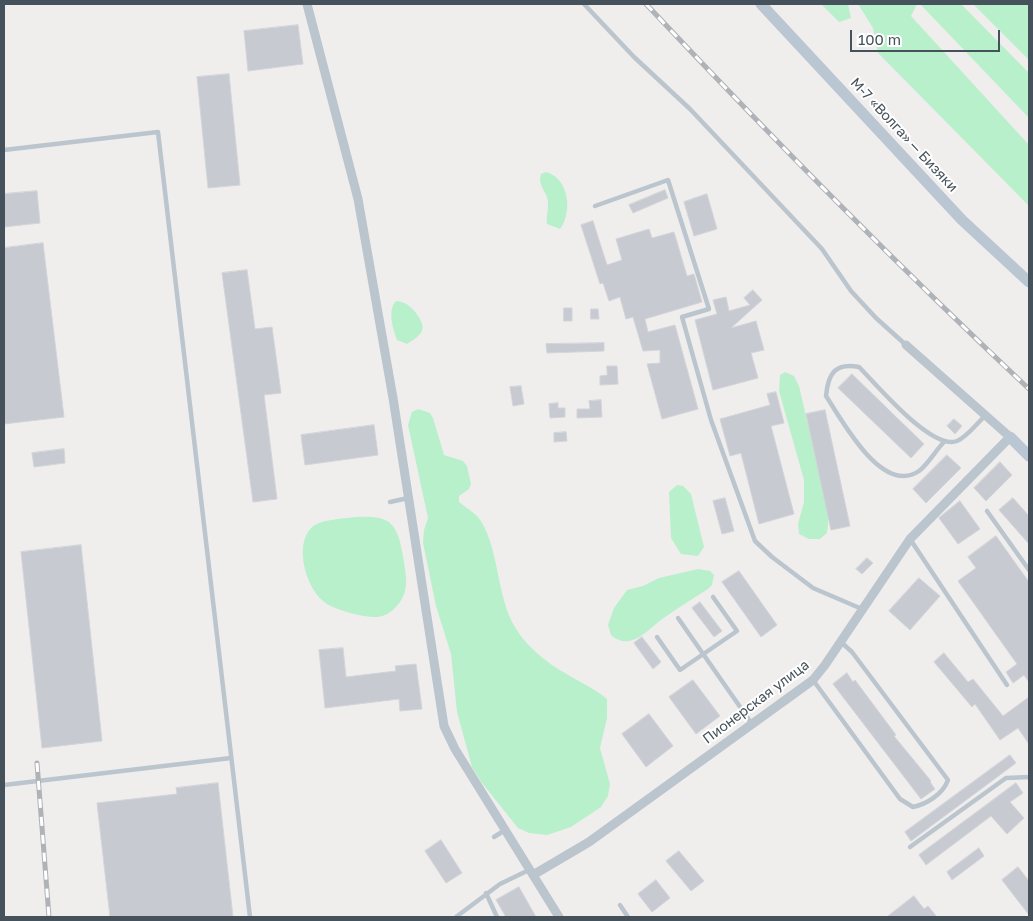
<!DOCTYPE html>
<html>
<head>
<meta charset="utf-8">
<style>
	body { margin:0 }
	#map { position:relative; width:1033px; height:921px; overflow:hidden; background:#f0eded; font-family:"Golos Text",sans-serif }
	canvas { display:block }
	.frame { position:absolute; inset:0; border:5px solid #45525b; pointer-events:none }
	.scale { position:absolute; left:850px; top:30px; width:150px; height:22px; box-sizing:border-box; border:2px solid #45525b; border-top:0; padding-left:6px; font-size:15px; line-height:18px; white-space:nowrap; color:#45525b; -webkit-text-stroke:4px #fff; paint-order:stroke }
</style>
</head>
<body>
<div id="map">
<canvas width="1033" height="921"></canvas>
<div class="frame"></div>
<div class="scale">100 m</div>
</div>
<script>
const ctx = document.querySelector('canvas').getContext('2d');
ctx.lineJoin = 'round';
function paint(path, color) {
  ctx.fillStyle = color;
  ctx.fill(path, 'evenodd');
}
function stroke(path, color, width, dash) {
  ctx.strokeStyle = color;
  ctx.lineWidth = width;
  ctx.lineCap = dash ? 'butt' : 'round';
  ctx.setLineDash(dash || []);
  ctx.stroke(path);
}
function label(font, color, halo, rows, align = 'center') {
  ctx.font = font + ' "Golos Text",sans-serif';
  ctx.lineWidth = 4;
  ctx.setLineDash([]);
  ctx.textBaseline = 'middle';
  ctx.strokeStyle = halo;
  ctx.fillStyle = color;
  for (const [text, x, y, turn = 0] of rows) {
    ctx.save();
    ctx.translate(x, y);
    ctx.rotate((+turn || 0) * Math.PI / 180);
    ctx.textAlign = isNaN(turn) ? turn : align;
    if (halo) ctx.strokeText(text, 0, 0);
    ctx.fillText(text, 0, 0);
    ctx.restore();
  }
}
paint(new Path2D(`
	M821,4H848L851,18L839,22Z
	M858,4H917L911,16L1029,145V206L878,53L873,28Z
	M920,4H961L1029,73V118Z
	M973,4H1029V60Z
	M546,172C569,178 573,212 560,229L547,224C546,217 548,212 548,204C549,193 537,187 541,174Z
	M396,301C406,302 410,306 416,313C428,329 423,334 407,344L397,340C393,328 387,311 396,301Z
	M785,372L794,376L799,386L829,516L827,533L820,539H809L799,534L798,524L804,502V480L779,391L780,375Z
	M418,409L430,413L433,418L444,455L463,461L467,466L471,484L469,489L459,496V502C465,507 472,511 477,516C499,541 496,597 515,627C525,645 547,663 565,673C579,682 594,688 607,699V718L600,748L610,784L608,796L601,807L571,827L547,835L529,833L518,828L482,783L472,767L457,712L451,654L436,606L423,543L424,530L428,518L408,425L412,412Z
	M677,485L683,486L691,494L704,547L698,556L681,554L671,538L669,492Z
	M355,517C366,517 382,515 391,524C399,532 401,546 403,556C406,576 411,593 394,609C390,613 384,616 378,617C365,618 333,610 323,601C306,587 294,546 311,528C320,519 342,519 355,517Z
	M698,569L710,571L714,575L712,585L708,589C694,598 679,607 665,617C649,628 631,653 611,635L608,625L614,608L627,590L643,586L659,578Z`), '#b9f0cc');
const building = new Path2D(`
	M298,25L303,64L248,71L244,31Z
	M229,74L240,185L208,188L197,77Z
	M665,190L668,198L633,213L629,205Z
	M37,191L40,223L4,227V194Z
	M707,194L717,229L694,236L684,202Z
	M593,221L607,265L622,260L616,239L649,229L652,238L674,232L687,276L694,274L702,302L645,319L648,332L675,325L698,409L662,419L647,364L660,363V350L643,351L633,317L626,319L620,297L609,301L603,283L600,284L581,225Z
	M43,243L64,417L4,424V248Z
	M247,270L255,329L272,327L281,393L264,395L277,499L253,502L222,273Z
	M753,290L762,300L731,328L756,321L764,350L751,353L758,378L713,390L695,320L717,314L713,300L726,297L729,311L750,305L744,298Z
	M564,308H572V321H564Z
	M591,309H598L599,319H591Z
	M604,343V351L547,353L546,344Z
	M607,366H617L618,384L600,385V376L607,375Z
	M852,374L924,444L911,458L838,388Z
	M521,386L524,404L513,406L510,387Z
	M776,392L784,423L771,426L794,514L759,524L741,453L730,456L720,419L770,405L767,394Z
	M601,400L602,417L577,418V409H590L589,401Z
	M558,403V408H565V417L550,418L549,404Z
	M825,410L850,526L831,530L806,414Z
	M954,419L962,426L955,434L947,426Z
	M374,425L378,455L305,465L301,435Z
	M566,432L567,441L554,442V433Z
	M64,449L65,463L34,467L32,453Z
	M947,455L961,468L926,503L913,489Z
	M1000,462L1012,475L986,501L974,488Z
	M725,498L734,531L722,534L713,501Z
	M1013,498L1029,516V544L999,510Z
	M960,501L980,529L958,544L939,518Z
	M996,536L1029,582V682L1024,675L1013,683L1006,672L1017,664L958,581L976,568L968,557Z
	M81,545L102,741L42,748L21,552Z
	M867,558L873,563L862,574L856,569Z
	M739,571L777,625L761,637L722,582Z
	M919,578L940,596L910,630L889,611Z
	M700,602L722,631L714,637L692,608Z
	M642,637L661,662L653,669L634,643Z
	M343,648L346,677L396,671L395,666L416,664L422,709L400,711L399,699L325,708L319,650Z
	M944,653L968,682L973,679L1003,716L1029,697V744L1018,728L1000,740L975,704L972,707L934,662Z
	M847,673L853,682L855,680L896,735L894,736L931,781L930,782L935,789L921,799L833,684Z
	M693,680L720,716L696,734L669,697Z
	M649,714L673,746L646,767L622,734Z
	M1010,755L1016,763L911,841L905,832Z
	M218,783L233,917H110L97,803L177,794L176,788Z
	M1016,783L1023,793L1010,802L1024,818L1007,834L991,816L926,865L919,855Z
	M441,840L462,873L446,883L425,851Z
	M979,848L984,856L952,880L947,872Z
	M679,851L704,881L691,891L666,861Z
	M1018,867L1029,881V915L1002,880Z
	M656,880L670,898L652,912L638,894Z
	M519,887L536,917H506L496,900Z
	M914,896L924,909L928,906L937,917H887Z`);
paint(building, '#c7cad0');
stroke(building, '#d1d4d9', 1);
stroke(new Path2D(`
	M584,4L634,57L690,109L822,249L851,291L876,318L906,345
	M4,150L158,132L250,917
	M595,206L668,180L709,309L682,317L711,420L755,541L772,557L813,588L862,609
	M944,442C936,450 928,464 919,471C882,496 842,420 826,396C828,374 835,362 859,367C877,385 932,451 957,441C967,437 978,422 986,415
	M390,502L408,498
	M987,511L1029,570
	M910,539L1007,685
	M678,618L752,724
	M657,637L680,670L737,631L713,597
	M813,680L900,799L913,807C927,804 943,794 948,780L852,652L841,642
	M4,785L231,758
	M494,837L505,830
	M910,847L1006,778L1029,777
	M486,893L497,917
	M620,905L628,917
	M456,917L500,884L529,870`), '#bbc5cd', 4.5);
stroke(new Path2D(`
	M307,4L358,199L393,398L444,726L455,749L559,917
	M533,875L589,842L813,680L825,665L910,539L1010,437L906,345`), '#bbc5cd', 9);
stroke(new Path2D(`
	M761,4L962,220L1029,282
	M1010,437L1029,456`), '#bac7d2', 11);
const rail = new Path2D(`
	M646,4C770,136 897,265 1029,389
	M37,763L49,917`);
stroke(rail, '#afb3b8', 5);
stroke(rail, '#fff', 3, [9]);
label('14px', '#45525b', '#fff', [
	["М-7 «Волга» — Бизяки",904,135,47],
	["Пионерская улица",756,702,-37]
]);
</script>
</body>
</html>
